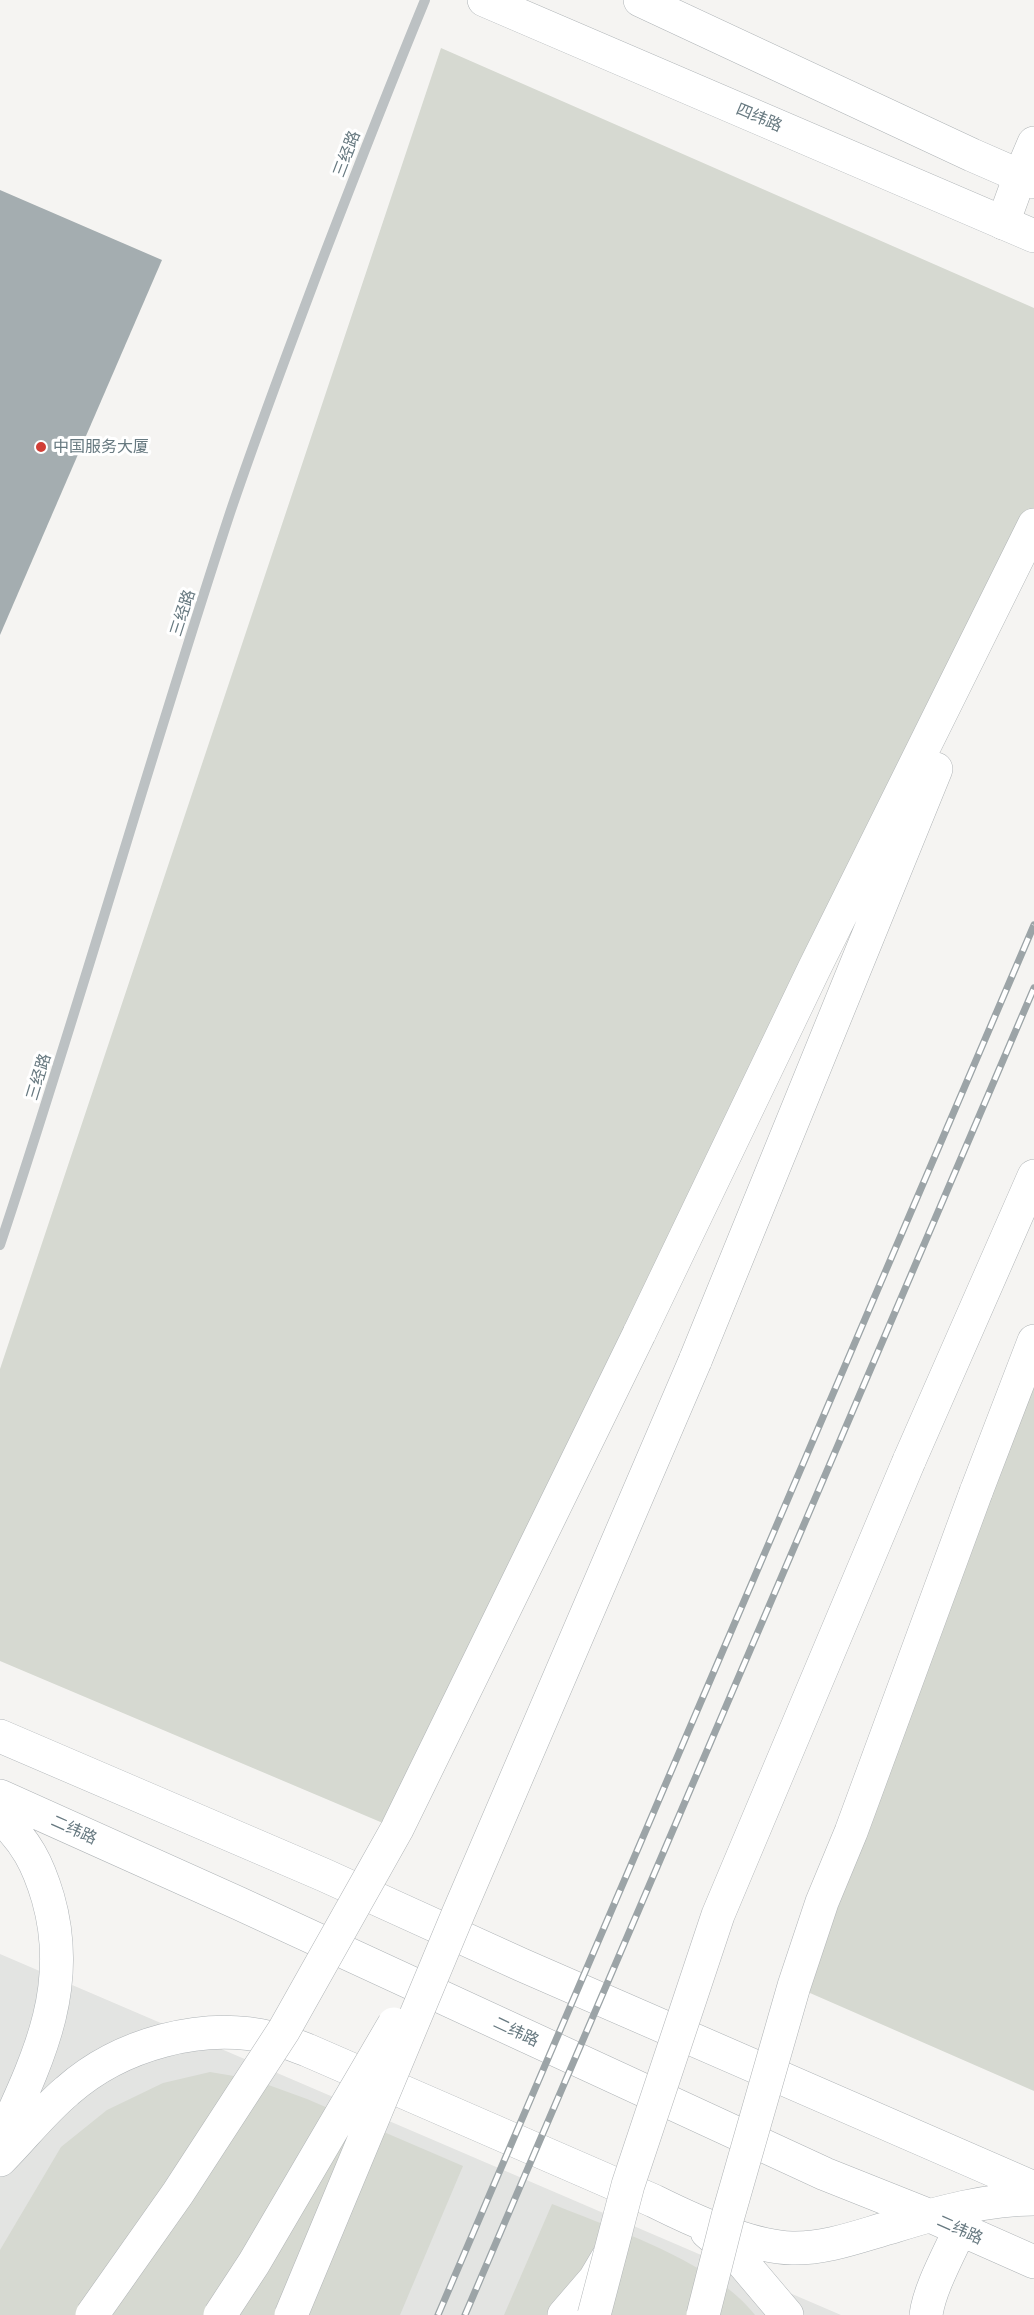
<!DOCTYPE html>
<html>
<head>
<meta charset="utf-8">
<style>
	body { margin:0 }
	canvas { display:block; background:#f5f4f2 }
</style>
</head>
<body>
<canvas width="1034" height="2315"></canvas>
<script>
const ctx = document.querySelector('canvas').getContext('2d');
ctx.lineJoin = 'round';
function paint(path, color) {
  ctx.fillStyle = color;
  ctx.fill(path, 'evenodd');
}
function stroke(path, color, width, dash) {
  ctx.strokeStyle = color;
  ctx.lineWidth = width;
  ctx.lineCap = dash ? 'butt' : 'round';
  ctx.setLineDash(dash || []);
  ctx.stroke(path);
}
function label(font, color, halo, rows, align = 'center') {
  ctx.font = font + ' Raleway,"Noto Sans SC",sans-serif';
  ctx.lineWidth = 6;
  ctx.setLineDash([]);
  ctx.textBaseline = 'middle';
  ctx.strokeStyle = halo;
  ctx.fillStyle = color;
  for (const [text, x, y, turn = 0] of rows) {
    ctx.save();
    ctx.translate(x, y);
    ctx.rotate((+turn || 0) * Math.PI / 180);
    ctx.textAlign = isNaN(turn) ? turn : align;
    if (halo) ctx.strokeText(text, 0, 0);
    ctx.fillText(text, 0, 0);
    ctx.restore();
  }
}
paint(new Path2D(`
	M0,1954L841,2315H0Z`), '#e3e4e2');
paint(new Path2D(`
	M441,48L1034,308V525L397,1829L0,1661V1369Z
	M1034,1341V2091L794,1986Z
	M210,2072L252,2079L307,2099L463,2166L400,2315H0V2250L61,2147L107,2110L163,2083Z
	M552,2204C614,2229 714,2262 755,2315H504Z`), '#d6d9d1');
paint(new Path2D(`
	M0,190L162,260L0,635Z`), '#a4adb0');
const major = new Path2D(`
	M484,0L1034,236
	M640,0L972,155L1034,182
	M0,1736L324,1875L522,1965L1034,2188
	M0,1796L238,1903L825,2174L928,2215L1034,2262
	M0,1817C26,1841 38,1864 48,1898C74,1989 37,2061 0,2142
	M0,2160C23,2137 42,2112 67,2091C120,2044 203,2021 272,2038C284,2041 296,2046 307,2050L654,2201C692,2220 750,2247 792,2248C827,2249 862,2235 895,2226C940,2212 987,2199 1034,2199
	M707,2232L743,2263L787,2315
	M926,2315C930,2284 956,2242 968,2211`);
const highway = new Path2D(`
	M1003,223L1020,176L1034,143
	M639,1334L814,969L1034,525
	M695,1361L936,769
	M909,1461L1034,1176
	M976,1492L1034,1341
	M564,2315L595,2279L608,2257`);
stroke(major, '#aeb3b6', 34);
stroke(highway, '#b0b4b6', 34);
stroke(new Path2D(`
	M0,1245C81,1002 150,756 230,513C259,427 291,343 323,258C356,172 390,85 425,0`), '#bcc1c3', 10);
stroke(major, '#fff', 33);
stroke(highway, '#fff', 33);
const rail = new Path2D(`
	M438,2315L1034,925
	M465,2315L1034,988`);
stroke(rail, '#9ca4a7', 7);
stroke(rail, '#fff', 4.5, [14]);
const highwayBridge = new Path2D(`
	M92,2315L178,2193L284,2030L397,1829L639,1334
	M220,2315L254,2263L394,2024
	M291,2315L458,1914L695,1361
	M594,2315L628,2185L718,1915L909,1461
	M703,2315L728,2216L794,1986L822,1902L851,1832L976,1492`);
stroke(highwayBridge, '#b0b4b6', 34, []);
stroke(highwayBridge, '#fff', 33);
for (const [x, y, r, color] of [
	[41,447,6,"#d13e36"]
]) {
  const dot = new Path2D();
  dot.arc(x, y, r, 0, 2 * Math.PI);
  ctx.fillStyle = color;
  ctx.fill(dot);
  stroke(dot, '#fff', 2);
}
label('16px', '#677980', '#fff', [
	["四纬路",759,118,23],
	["三经路",347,154,-69],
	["三经路",183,613,-72],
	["三经路",39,1077,-73],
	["二纬路",74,1830,24],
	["二纬路",516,2032,25],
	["二纬路",960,2230,24]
]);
label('16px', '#677980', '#fff', [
	["中国服务大厦",53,447]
], 'left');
</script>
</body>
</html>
